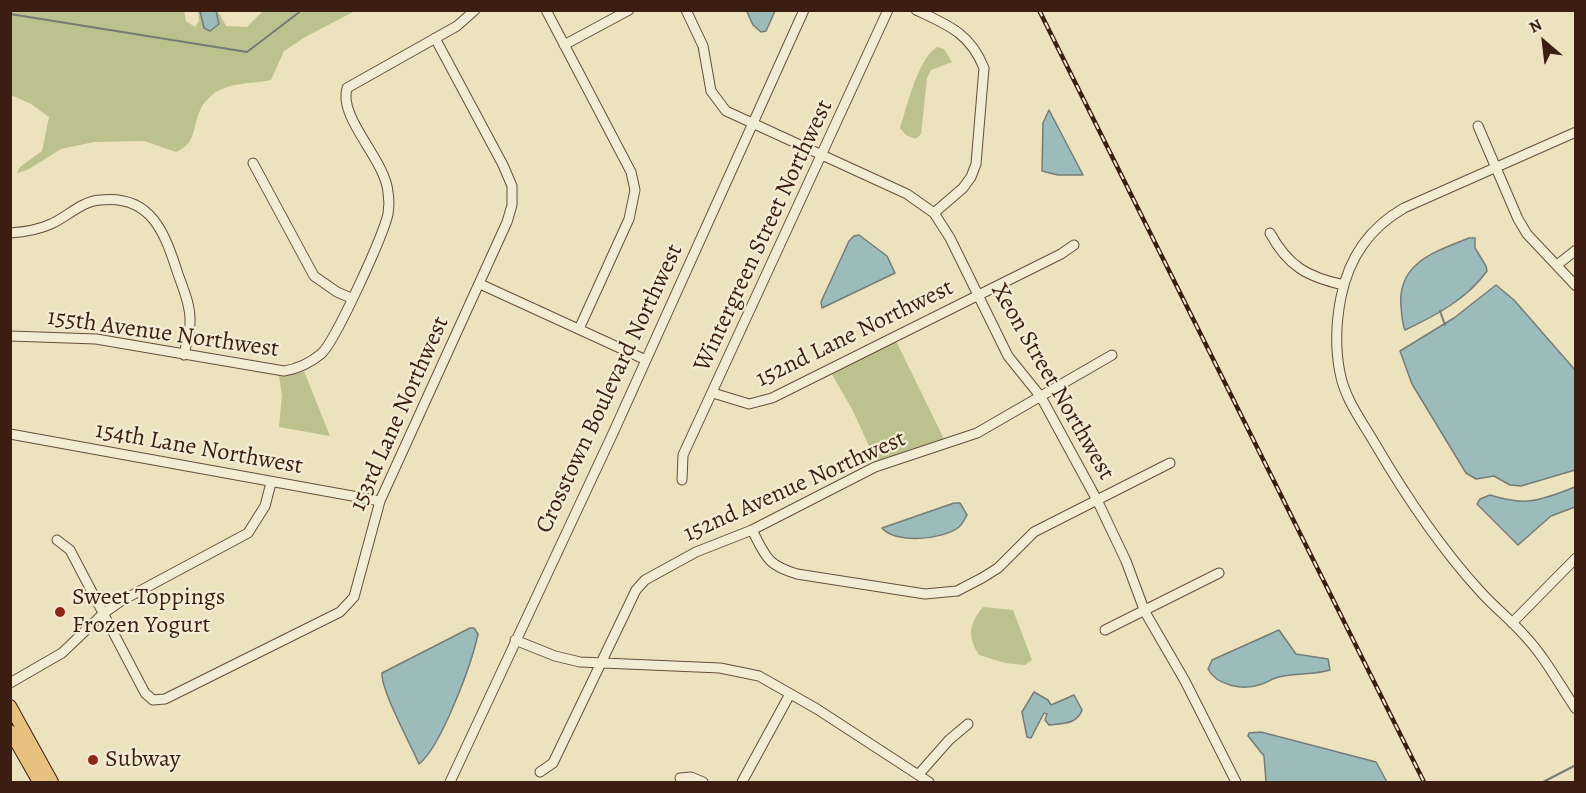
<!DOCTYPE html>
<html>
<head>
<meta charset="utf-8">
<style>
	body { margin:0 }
	#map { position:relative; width:1586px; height:793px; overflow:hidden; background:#ece2be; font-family:Alegreya,serif }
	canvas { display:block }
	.frame { position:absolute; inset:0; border:12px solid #3b1d11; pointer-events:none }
	.north { position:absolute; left:1514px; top:12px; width:60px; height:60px; -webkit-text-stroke:4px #f3ecd5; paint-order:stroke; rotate:332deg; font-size:16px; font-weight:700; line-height:24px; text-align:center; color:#3b1d11 }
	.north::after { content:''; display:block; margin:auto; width:21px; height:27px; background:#3b1d11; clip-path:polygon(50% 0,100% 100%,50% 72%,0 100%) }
</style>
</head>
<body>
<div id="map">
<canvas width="1586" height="793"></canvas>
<div class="frame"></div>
<div class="north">N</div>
</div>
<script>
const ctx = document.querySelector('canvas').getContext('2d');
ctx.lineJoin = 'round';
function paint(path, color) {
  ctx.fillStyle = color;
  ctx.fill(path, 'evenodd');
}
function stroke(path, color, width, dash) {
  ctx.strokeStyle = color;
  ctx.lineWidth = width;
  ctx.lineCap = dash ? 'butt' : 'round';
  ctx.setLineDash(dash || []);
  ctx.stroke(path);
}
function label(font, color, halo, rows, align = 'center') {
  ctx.font = font + ' Alegreya,serif';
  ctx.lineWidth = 4.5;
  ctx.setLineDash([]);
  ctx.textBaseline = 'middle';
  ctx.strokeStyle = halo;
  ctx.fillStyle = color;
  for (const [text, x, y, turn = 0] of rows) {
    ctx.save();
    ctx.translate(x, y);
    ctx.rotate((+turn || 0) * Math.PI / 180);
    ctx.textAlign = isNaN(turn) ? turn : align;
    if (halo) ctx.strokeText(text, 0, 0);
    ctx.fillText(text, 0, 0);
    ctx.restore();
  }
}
paint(new Path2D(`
	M11,11H184L186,21L195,27L199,21L198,11H218L226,26L247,27L263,11H355L307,36L284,51L271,80C253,84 227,82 212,95C187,116 203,141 176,152L144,141L94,142L61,149L27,170L17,173L20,167L42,151L49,117L31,104L11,95Z
	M937,47L944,49L952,62L931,70L927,78L921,134L916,139L906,135L900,128C907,106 918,59 937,47Z
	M896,341L944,439L876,461L852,409L831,373Z
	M304,371L330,436L279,427L282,395L279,376Z
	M983,607L1013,610L1032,660L1025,665L1005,663L979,655C967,636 969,624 983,607Z`), '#bcc28e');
const water = new Path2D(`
	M200,11H216L219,24L210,31L204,28Z
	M749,11H775L766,31L761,32L753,25L747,12Z
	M1049,110L1083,175H1058L1042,171L1043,123Z
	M859,235L887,256L895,273L822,308L821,302L849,241L854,236Z
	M1469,238H1475V248L1486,266L1487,271C1467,299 1435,316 1405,330C1402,323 1402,315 1401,307C1397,263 1434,252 1469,238Z
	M1496,285L1514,300L1575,370V470L1521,486L1510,485L1494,476L1476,479L1466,473L1412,384L1400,351L1454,318Z
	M1575,487V507L1551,516L1518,545L1477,504L1480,499L1490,495C1528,507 1540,500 1575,487Z
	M954,503H960L967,515C965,519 962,524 959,527C943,540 895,544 882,528Z
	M470,628H474L478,634C472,663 441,747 419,764C411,745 381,691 382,673Z
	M1279,630L1296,654L1328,659L1330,670C1314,675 1296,673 1279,677C1273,678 1268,682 1262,684C1244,691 1217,686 1208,669L1212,660Z
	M1034,692L1048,700L1051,705L1074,695L1082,710C1077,725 1062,723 1049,725L1045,720L1047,714L1044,713L1031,738L1027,737L1022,712Z
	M1261,732L1376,762L1387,782H1266L1264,756L1248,736L1249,733Z`);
paint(water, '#9cbcbb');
stroke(water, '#757c77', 1.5);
stroke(new Path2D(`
	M10,14L247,52L302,10
	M1440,311L1445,325
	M1543,782L1576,765`), '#757c77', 2);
const minor = new Path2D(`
	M546,10L631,172L635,190L629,219L579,329
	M686,10L703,46L711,91L726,111L907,194L934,213L950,238L1008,356L1041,397L1097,500L1126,561L1145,612L1185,681L1236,782
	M916,10C948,25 970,33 984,68L976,164L971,177L963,188L934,213
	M564,45L629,10
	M1478,126L1518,219L1527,234L1576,286
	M1576,132L1404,208C1369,228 1349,257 1341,297C1336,322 1335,348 1340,373C1345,399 1361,420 1374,442C1405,495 1438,545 1479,590C1493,606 1510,619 1524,635C1545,657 1559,684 1576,709
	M253,163L314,276L337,292L351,298
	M10,233C25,232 38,230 51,224C67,217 82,201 100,200C152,194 165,234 178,274C183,288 190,304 190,319C191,330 186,344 184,355
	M1270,233C1288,266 1307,277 1344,285
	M1557,265L1576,250
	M480,284L646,360
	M10,336L96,339L284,371C297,369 310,363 321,354C335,342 383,236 388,214C389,208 389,198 388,192C385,159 338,118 347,88L457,26L475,10
	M713,393L749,404L772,398L1061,254L1074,245
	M10,434L380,501
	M682,480L683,455L888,10
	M752,530C766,557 767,565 797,574L925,594L957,591L982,578L998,568L1034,532L1170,463
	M57,540L70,550L145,693L153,700L165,699L340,612L354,597L380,501L507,222L512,205V186L503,165L435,38
	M1512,623L1576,558
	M1105,630L1219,573
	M515,640L555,656L580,662L720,668L759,676L817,709L929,782
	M10,683L62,653L104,613L121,601L248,533L265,506L271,483
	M540,772L553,763L636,590L645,580L696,552L752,530L875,467L977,433L1112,355
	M919,774L949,740L968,724
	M680,778L691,777L703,782
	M450,782L614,431L804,10
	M742,782L790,694`);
const major = new Path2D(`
	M10,706L52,782
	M10,731L39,782`);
stroke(minor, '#674e3c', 11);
stroke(major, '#3b1d11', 14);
stroke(minor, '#f3ecd5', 9);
stroke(major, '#e6c17f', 12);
const rail = new Path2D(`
	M1039,10L1424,782`);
stroke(rail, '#3b1d11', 4.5);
stroke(rail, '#f3ecd5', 2, [7]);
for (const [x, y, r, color] of [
	[60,612,6,"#8f2418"],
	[93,760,6,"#8f2418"]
]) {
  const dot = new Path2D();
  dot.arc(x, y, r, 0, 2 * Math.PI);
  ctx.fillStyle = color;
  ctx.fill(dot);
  stroke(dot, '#f3ecd5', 2);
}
label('24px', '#3b1d11', '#f3ecd5', [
	["Wintergreen Street Northwest",764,236,-65],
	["155th Avenue Northwest",163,334,8],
	["152nd Lane Northwest",855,334,-26],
	["Xeon Street Northwest",1052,382,60],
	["Crosstown Boulevard Northwest",610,389,-65],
	["153rd Lane Northwest",400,414,-66],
	["154th Lane Northwest",199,449,10],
	["152nd Avenue Northwest",795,487,-24]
]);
label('24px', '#3b1d11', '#f3ecd5', [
	["Sweet Toppings",72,598],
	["Frozen Yogurt",72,626],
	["Subway",105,760]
], 'left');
</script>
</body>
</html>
